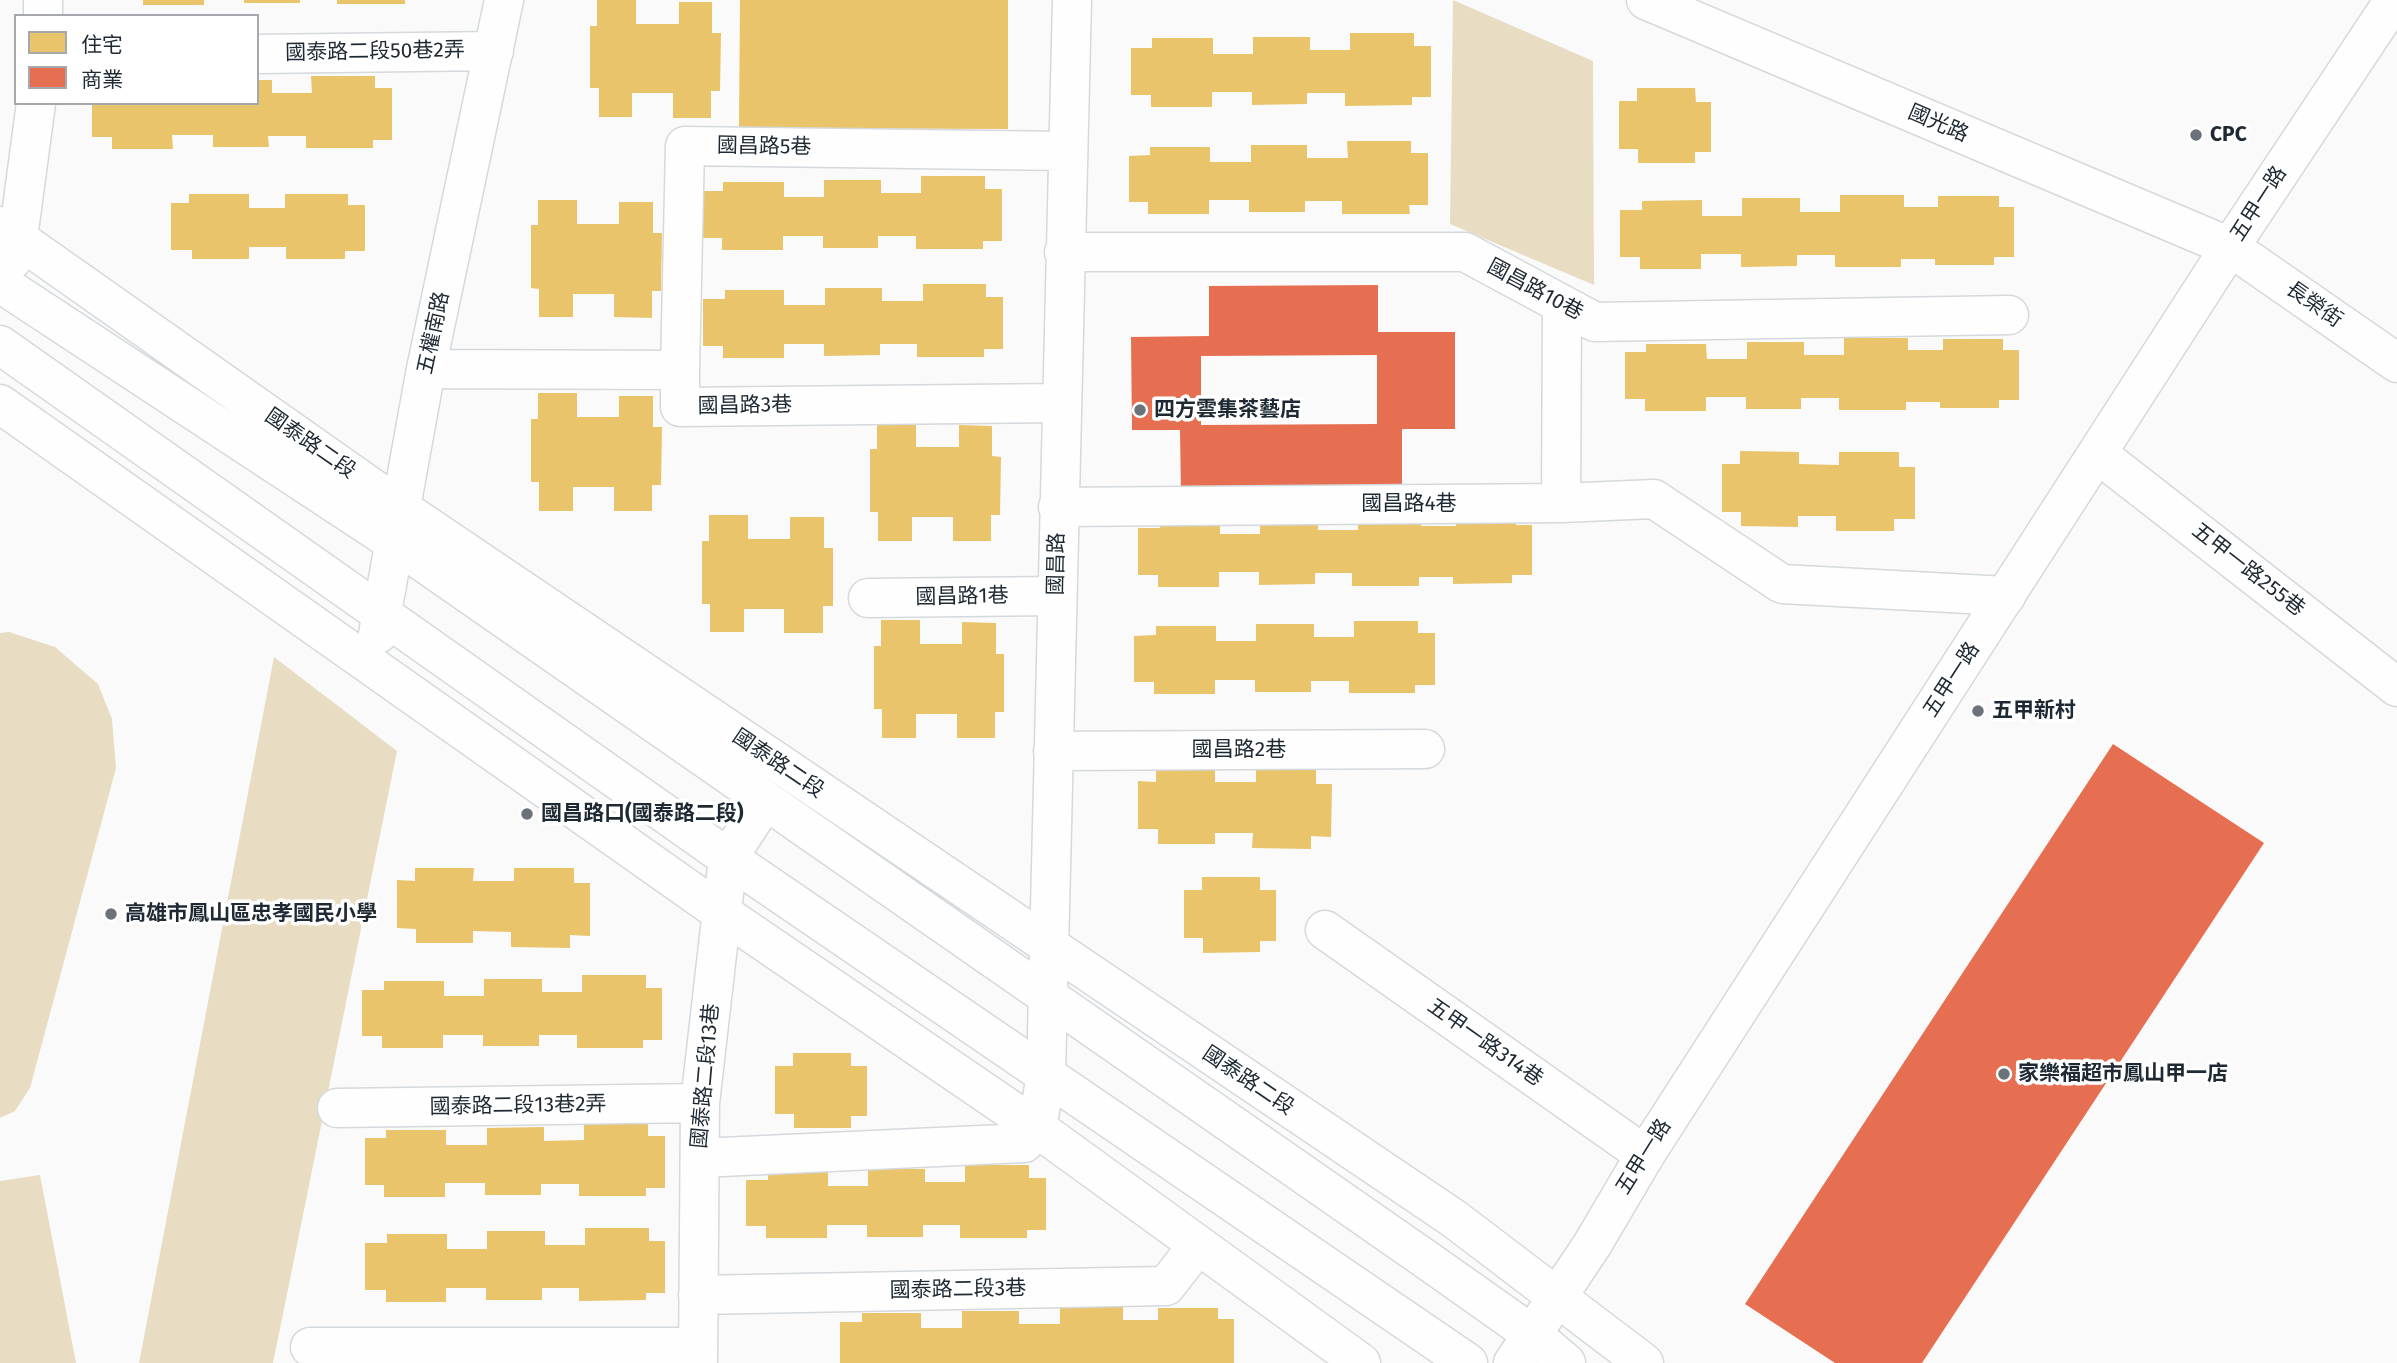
<!DOCTYPE html>
<html>
<head>
<meta charset="utf-8">
<style>
	body { margin:0 }
	#map { position:relative; width:2397px; height:1363px; overflow:hidden; background:#fafafa; font-family:"Fira Sans","Noto Sans TC",sans-serif }
	canvas { display:block }
	.legend { position:absolute; left:14px; top:14px; width:245px; height:91px; box-sizing:border-box; background:#fff; border:2px solid #a5a9ad; margin:0; padding:9px 12px; list-style:none; font-size:21px; color:#1e2933 }
	.legend li { display:flex; align-items:center; gap:14px; height:35px }
	.legend b { width:35px; border:2px solid #a5a9ad }
</style>
</head>
<body>
<div id="map">
<canvas width="2397" height="1363"></canvas>
<ul class="legend">
<li><b style="height:19px;background:#e9c46a"></b>住宅</li>
<li><b style="height:19px;background:#e76f51"></b>商業</li>
</ul>
</div>
<script>
const ctx = document.querySelector('canvas').getContext('2d');
ctx.lineJoin = 'round';
function paint(path, color) {
  ctx.fillStyle = color;
  ctx.fill(path, 'evenodd');
}
function stroke(path, color, width, dash) {
  ctx.strokeStyle = color;
  ctx.lineWidth = width;
  ctx.lineCap = dash ? 'butt' : 'round';
  ctx.setLineDash(dash || []);
  ctx.stroke(path);
}
function label(font, color, halo, rows, align = 'center') {
  ctx.font = font + ' "Fira Sans","Noto Sans TC",sans-serif';
  ctx.lineWidth = 7;
  ctx.setLineDash([]);
  ctx.textBaseline = 'middle';
  ctx.strokeStyle = halo;
  ctx.fillStyle = color;
  for (const [text, x, y, turn = 0] of rows) {
    ctx.save();
    ctx.translate(x, y);
    ctx.rotate((+turn || 0) * Math.PI / 180);
    ctx.textAlign = isNaN(turn) ? turn : align;
    if (halo) ctx.strokeText(text, 0, 0);
    ctx.fillText(text, 0, 0);
    ctx.restore();
  }
}
paint(new Path2D(`
	M1453,0L1593,61L1594,285L1450,224Z
	M9,632L55,647L98,684L112,719L116,768L30,1088L15,1111L0,1118V633Z
	M274,657L397,751L273,1363H139Z
	M40,1175L76,1363H0V1181Z`), '#e8ddc2');
paint(new Path2D(`
	M143,0H204V5H143Z
	M244,0H300V3H244Z
	M337,0H405V4H337Z
	M597,0H636V24H679V2H712V33H721L720,91H711V118H673V93H632V117H599V88H590V26H597Z
	M740,0H1008V129L739,128Z
	M1350,33H1414V46H1431V97H1412V105L1345,106V93H1307V104L1252,105V92H1212V107H1151V95H1131V48H1152V38H1213V54H1253V37H1310V50H1350Z
	M311,76H375V88H392V140H373V148H306V136H268L269,147H213V135H172L173,149H112V137H92V103H257V80H272V93H312Z
	M1637,88H1695L1696,102H1711V152H1695V163H1638V149H1619V101H1637Z
	M1347,141H1411V153H1428V205H1409L1410,214H1342V201H1305V212H1249V200H1209V214H1148V202H1129V156L1150,155V147H1210V162H1251V145H1307V158H1348Z
	M921,176H985V189H1002V241H983V249H916V236H878V248H823V236H783V250H722V238H702V191H723V182H784V197H824V180H881V193H921Z
	M189,194H249V208H285V194H348V205H365V251H345V259H286V247H249V259H192V250H171V203H189Z
	M1840,195H1904V207H1938V196H1999V207H2014V257H1994V265H1935V259H1901V267H1835V255H1797V266L1741,267V254H1701V269H1640V257H1620V210H1642V201L1702,200V216H1742V198H1800V212H1840Z
	M538,200H577V224H619V202H653V233H662L661,291H652V318L614,317V294H573V317H539V289L531,288V225H538Z
	M923,284H986V297H1003V349H984V357H917V344H880V355L824,356V344H784V358H723V346H703V299H725V290H784V305H825V288H882V301H923Z
	M1844,338H1908V350H1943V339H2003V350H2019V400H1999V408H1940V402H1906V410H1839V398H1801V409H1746V397H1706V411H1645V399H1625V352H1646V344H1706L1707,359H1747V342H1804V355H1844Z
	M538,393H577V417H619V396H653V427H662L661,485H652V511H614V487H573V511H539V482H531V419H538Z
	M877,423H916V447H959V425L992,426V456L1001,457L1000,515H991V541H953V517H912V541H878V512H870V449H877Z
	M1740,451L1799,452V464L1839,465V452H1899V467H1915V519H1894V531H1836V516H1798V527L1741,526V512H1722V464H1740Z
	M1358,513H1421V526H1456V514H1516V525H1532V575H1512V583L1453,584V577H1419V586H1352V573H1315V584L1259,585V572H1219V587H1158V575H1138V528H1160V519H1220V534H1260V517H1318V530H1358Z
	M709,515H748V539H790V517H824V548H833V606H823V633H784V609H744V632H710V604H702V541H709Z
	M881,620H920V644H962V622L996,623V654H1004V712H995V738H957V714H916V738H882V709H874V646H881Z
	M1354,621H1418V633H1435V685H1415V693H1349V681H1311V692H1255V680H1215V694H1154V682H1134V636L1156,635V626H1216V641H1256V624H1314V637H1354Z
	M1156,769H1215V782H1256V769H1316V784H1332L1331,837L1311,836V849L1252,848L1253,833H1215V844H1158V829H1138V781L1156,782Z
	M415,868H474L473,881H514V868H574V883H590V936L570,935V948L511,947V932L473,931V943H416V929L397,928V880L415,881Z
	M1202,877H1260V890H1276V941H1260V952L1203,953V938H1184V890H1202Z
	M582,975H646V988H662V1040H643V1048H577V1035H539V1046H483V1035H443V1048H382V1036H362V990H384V981H444V996H484V979H542V992H582Z
	M793,1053H851V1066H867V1116H851V1128H794V1114H775V1066H793Z
	M584,1124H648V1136H665V1188H646V1196H579V1184H541V1195H485V1183H445V1197H384V1185H365V1138H386V1130H446V1145H487V1128L544,1127V1141L584,1140Z
	M965,1165H1029V1178H1046V1230H1027V1238H960V1225H923V1237H867V1225H827V1238H766V1226H746V1180H768V1171H828V1186H868V1169H925V1182H965Z
	M585,1228H649V1241H665V1293H646V1300L579,1301V1288H542V1300H486V1288H446V1302H386V1290H365V1243H387V1234H447V1249H487V1231H545V1245H585Z
	M1060,1307H1123V1320H1158V1308H1218V1319H1234V1363H840V1322H862V1313H921V1328H962V1311H1019V1324H1060Z`), '#e9c46a');
paint(new Path2D(`
	M1378,285V332H1455V429H1402V493L1181,494L1180,430H1132L1131,337L1209,336V286ZM1377,355V424L1201,425V356Z
	M2113,744L2264,843L1922,1363H1835L1745,1304Z`), '#e76f51');
const minor = new Path2D(`
	M1646,0L2230,247L2397,363
	M43,16V0
	M257,54L494,51
	M0,226L402,509L1453,1218L1644,1363
	M1064,252H1465L1595,322L2009,315
	M12,260L18,238L36,103
	M0,283L394,542L1424,1258L1533,1335L1566,1363
	M0,345L728,858L1468,1363
	M426,369L680,370V407L1060,403
	M680,370L685,146L1066,151
	M0,404L722,913L1037,1128L1361,1363
	M2098,454L2397,687
	M1561,503L1654,499L1782,584L2006,596
	M1058,507L1561,503L1562,304
	M868,598L1056,596
	M378,634L426,369L504,0
	M1053,751L1425,749
	M1325,930L1645,1155
	M337,1108L700,1103
	M700,1158L1024,1143L1037,1128L1046,1075L1072,0
	M698,1295L1166,1286L1198,1245
	M310,1347H698
	M698,1363L700,1103L728,858L765,801`);
const major = new Path2D(`
	M1513,1363L1592,1245L1645,1155L2230,247L2394,0`);
stroke(minor, '#d4d9dd', 41);
stroke(major, '#d4d9dd', 41);
stroke(minor, '#fefefe', 38);
stroke(major, '#fefefe', 38);
for (const [x, y, r, color] of [
	[2196,135,7,"#6b7279"],
	[1140,410,7,"#6b7279"],
	[1978,711,7,"#6b7279"],
	[527,814,7,"#6b7279"],
	[111,914,7,"#6b7279"],
	[2004,1074,7,"#6b7279"]
]) {
  const dot = new Path2D();
  dot.arc(x, y, r, 0, 2 * Math.PI);
  ctx.fillStyle = color;
  ctx.fill(dot);
  stroke(dot, '#fff', 2.5);
}
label('21px', '#1e2933', '#fff', [
	["國泰路二段50巷2弄",375,52,-1],
	["國光路",1938,124,23],
	["國昌路5巷",764,147,1],
	["五甲一路",2259,204,-57],
	["國昌路10巷",1535,290,28],
	["長榮街",2314,305,35],
	["五權南路",434,333,-78],
	["國昌路3巷",745,406,-1],
	["國泰路二段",310,444,35],
	["國昌路4巷",1409,504],
	["國昌路",1057,564,-89],
	["五甲一路255巷",2248,570,38],
	["國昌路1巷",962,597,-1],
	["五甲一路",1952,680,-57],
	["國昌路2巷",1239,750],
	["國泰路二段",778,764,34],
	["五甲一路314巷",1485,1043,35],
	["國泰路二段13巷",706,1076,-85],
	["國泰路二段",1248,1081,34],
	["國泰路二段13巷2弄",518,1106,-1],
	["五甲一路",1644,1157,-58],
	["國泰路二段3巷",958,1290,-1]
]);
label('bold 21px', '#1e2933', '#fff', [
	["CPC",2210,135],
	["四方雲集茶藝店",1154,410],
	["五甲新村",1992,711],
	["國昌路口(國泰路二段)",541,814],
	["高雄市鳳山區忠孝國民小學",125,914],
	["家樂福超市鳳山甲一店",2018,1074]
], 'left');
</script>
</body>
</html>
